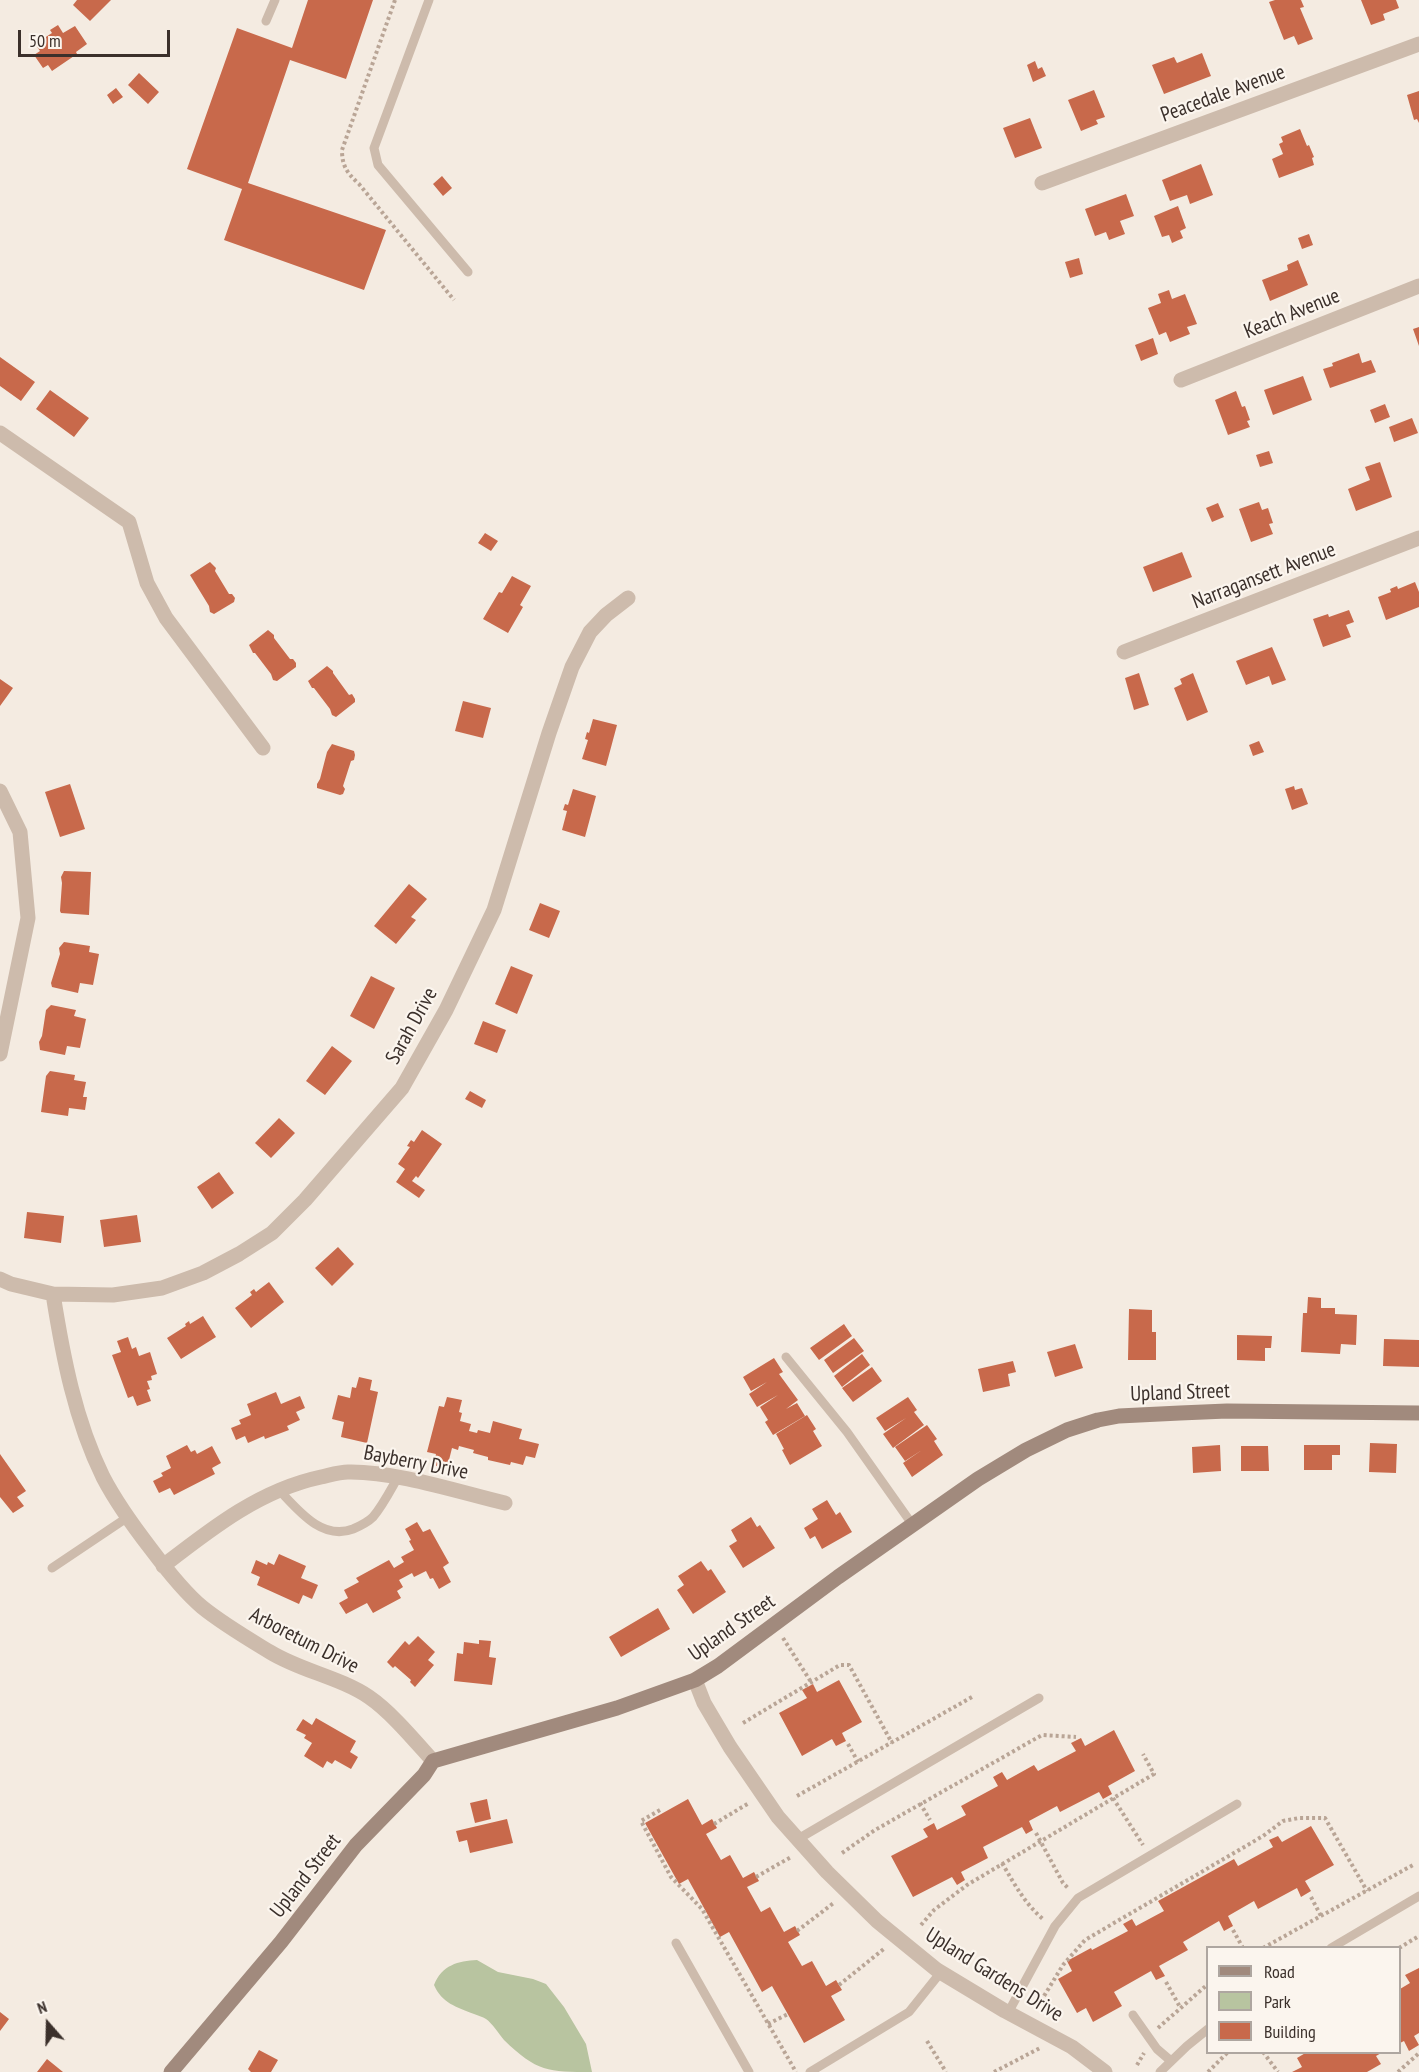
<!DOCTYPE html>
<html>
<head>
<meta charset="utf-8">
<style>
	body { margin:0 }
	#map { position:relative; width:1419px; height:2072px; overflow:hidden; background:#f4ebe1; font-family:"PT Sans Narrow",sans-serif }
	canvas { display:block }
	.legend { position:absolute; left:1206px; top:1946px; width:195px; height:108px; box-sizing:border-box; background:#fbf5ee; border:2px solid #aea6a0; margin:0; padding:8px 10px; list-style:none; font-size:18px; color:#3b302b }
	.legend li { display:flex; align-items:center; gap:12px; height:30px }
	.legend b { width:30px; border:2px solid #aea6a0 }
	.north { position:absolute; left:18px; top:1994px; width:60px; height:60px; -webkit-text-stroke:4px #fbf5ee; paint-order:stroke; rotate:340deg; font-size:16px; font-weight:700; line-height:24px; text-align:center; color:#3b302b }
	.north::after { content:''; display:block; margin:auto; width:21px; height:27px; background:#3b302b; clip-path:polygon(50% 0,100% 100%,50% 72%,0 100%) }
	.scale { position:absolute; left:18px; top:30px; width:152px; height:27px; box-sizing:border-box; border:3px solid #3b302b; border-top:0; padding-left:8px; font-size:18px; line-height:21px; white-space:nowrap; color:#3b302b; -webkit-text-stroke:4px #fbf5ee; paint-order:stroke }
</style>
</head>
<body>
<div id="map">
<canvas width="1419" height="2072"></canvas>
<ul class="legend">
<li><b style="height:8px;background:#a18a7d"></b>Road</li>
<li><b style="height:16px;background:#b8c4a0"></b>Park</li>
<li><b style="height:16px;background:#c8694b"></b>Building</li>
</ul>
<div class="north">N</div>
<div class="scale">50 m</div>
</div>
<script>
const ctx = document.querySelector('canvas').getContext('2d');
ctx.lineJoin = 'round';
function paint(path, color) {
  ctx.fillStyle = color;
  ctx.fill(path, 'evenodd');
}
function stroke(path, color, width, dash) {
  ctx.strokeStyle = color;
  ctx.lineWidth = width;
  ctx.lineCap = dash ? 'butt' : 'round';
  ctx.setLineDash(dash || []);
  ctx.stroke(path);
}
function label(font, color, halo, rows, align = 'center') {
  ctx.font = font + ' "PT Sans Narrow",sans-serif';
  ctx.lineWidth = 4.5;
  ctx.setLineDash([]);
  ctx.textBaseline = 'middle';
  ctx.strokeStyle = halo;
  ctx.fillStyle = color;
  for (const [text, x, y, turn = 0] of rows) {
    ctx.save();
    ctx.translate(x, y);
    ctx.rotate((+turn || 0) * Math.PI / 180);
    ctx.textAlign = isNaN(turn) ? turn : align;
    if (halo) ctx.strokeText(text, 0, 0);
    ctx.fillText(text, 0, 0);
    ctx.restore();
  }
}
paint(new Path2D(`
	M477,1960L498,1972L533,1979L546,1984L564,2007L586,2044L592,2072C548,2072 537,2072 504,2040C499,2034 492,2023 486,2019C483,2017 477,2015 474,2014C456,2007 442,2003 434,1985C442,1965 458,1961 477,1960Z`), '#b8c4a0');
paint(new Path2D(`
	M77,0H111L90,21L73,5Z
	M308,0H373L346,79L290,60L248,183L386,230L364,290L224,240L242,189L187,169L237,28L292,48Z
	M1275,0H1301L1304,7L1300,8L1313,39L1298,45L1294,36L1284,40L1269,2Z
	M1361,0H1396L1399,8L1383,14L1385,20L1371,25Z
	M58,25L63,33L75,26L87,44L76,52L77,54L52,71L48,65L43,68L34,55L40,51L35,44L52,33L50,30Z
	M1202,53L1211,76L1164,94L1152,65L1174,57L1177,63Z
	M1035,61L1038,69L1042,67L1046,76L1033,82L1027,65Z
	M139,73L159,92L148,104L128,85Z
	M116,88L123,97L113,104L107,95Z
	M1094,90L1105,117L1096,120L1098,124L1081,131L1068,100Z
	M1419,91V123L1417,119L1414,120L1407,95Z
	M1030,118L1042,148L1015,158L1003,128Z
	M1300,129L1307,146L1309,145L1314,157L1312,158L1314,165L1279,178L1272,159L1283,154L1279,144L1283,142L1281,137Z
	M1201,164L1213,195L1190,204L1187,195L1170,201L1162,180Z
	M442,176L452,188L443,196L433,184Z
	M1126,194L1134,216L1120,221L1125,234L1109,240L1106,232L1095,236L1085,209Z
	M1178,206L1186,228L1180,231L1183,238L1172,243L1169,235L1162,237L1154,216Z
	M1309,234L1313,245L1302,249L1298,238Z
	M1079,258L1083,274L1070,278L1065,262Z
	M1298,260L1308,285L1270,301L1262,280L1288,270L1287,265Z
	M1169,290L1172,299L1185,294L1197,324L1187,327L1190,334L1170,342L1166,332L1159,335L1148,308L1161,303L1158,294Z
	M1419,327V346L1413,329Z
	M1153,338L1158,354L1141,361L1135,345Z
	M1359,353L1362,363L1371,360L1376,372L1330,388L1323,369L1333,366L1332,363Z
	M0,357L35,382L21,401L0,386Z
	M1303,376L1312,400L1273,415L1264,390Z
	M50,390L89,418L74,437L36,409Z
	M1236,391L1242,407L1245,406L1250,420L1247,421L1250,427L1228,435L1215,400Z
	M1385,404L1390,417L1375,423L1370,410Z
	M1412,418L1418,433L1394,442L1389,427Z
	M1269,451L1273,463L1260,467L1256,455Z
	M1380,462L1392,497L1356,511L1348,489L1370,480L1365,467Z
	M1259,502L1262,510L1268,508L1273,523L1269,524L1273,534L1251,542L1239,509Z
	M1218,503L1224,517L1212,522L1206,508Z
	M485,533L498,541L491,551L478,543Z
	M1182,552L1192,577L1153,592L1143,567Z
	M210,562L216,568L215,571L229,594H232L235,598L234,602L214,614L210,612L209,606L190,575Z
	M512,576L531,586L520,605L523,607L508,633L483,619L499,592L502,593Z
	M1415,582L1419,592V607L1386,620L1378,597L1391,592L1390,589L1397,586L1398,589Z
	M1349,610L1354,622L1346,625L1351,637L1323,647L1313,619L1328,614L1329,617Z
	M268,630L274,635V638L290,659H293L296,663V667L277,681L273,680L271,674L255,653H253L249,645Z
	M1272,647L1286,680L1272,685L1269,676L1246,685L1236,661Z
	M327,666L333,671V673L349,695L352,694L355,699V702L336,717L332,715L330,709L314,688H312L308,681Z
	M1139,673L1149,705L1134,710L1125,678Z
	M1193,673L1208,712L1187,721L1174,688L1182,684L1180,679Z
	M0,679L13,688L0,706Z
	M463,701L491,708L483,738L455,731Z
	M593,719L617,725L606,766L582,759L588,740L585,739L587,732L589,733Z
	M1259,741L1264,752L1253,756L1249,745Z
	M332,744L354,751L355,755L354,760L351,761L343,786L345,789L343,794L340,795L317,788V784L320,779L327,752Z
	M70,784L85,829L60,837L45,792Z
	M1294,786L1295,790L1302,788L1308,804L1292,810L1285,789Z
	M573,789L596,796L585,837L562,830L567,811L563,810L565,804L568,805Z
	M64,871L91,872L89,915L61,913L60,911L62,883L61,877Z
	M409,884L427,899L411,917L416,920L396,944L374,926Z
	M540,903L560,911L549,938L529,930Z
	M64,942L90,946L89,952L99,954L93,985L80,983L78,993L52,987L51,983L60,954L59,948Z
	M511,966L533,975L517,1014L495,1004Z
	M371,976L395,988L374,1029L350,1016Z
	M51,1005L76,1010L74,1016L86,1019L80,1048L67,1046L65,1055L40,1050L39,1042L42,1036L46,1010Z
	M483,1021L506,1030L497,1053L474,1044Z
	M332,1046L352,1061L325,1095L306,1081Z
	M50,1071L75,1075L74,1080L86,1082L83,1097H87L85,1110L69,1108L68,1116L41,1112L46,1076Z
	M470,1091L486,1100L482,1108L465,1099Z
	M279,1118L295,1133L271,1158L255,1143Z
	M422,1130L442,1144L418,1178L416,1176L412,1181L425,1190L419,1198L396,1182L405,1169L398,1164L410,1147L407,1146L411,1140L414,1142Z
	M219,1172L234,1193L212,1209L197,1187Z
	M27,1212L64,1216L61,1243L24,1238Z
	M137,1215L141,1242L104,1247L100,1220Z
	M338,1247L354,1264L332,1286L315,1268Z
	M269,1282L284,1302L251,1328L235,1308L252,1295L250,1292L254,1289L256,1292Z
	M1308,1297L1321,1298V1308H1335V1314L1357,1315L1356,1345L1341,1344L1340,1354L1301,1352L1303,1313H1307Z
	M1129,1309L1152,1310V1332H1156V1360H1128Z
	M203,1316L216,1337L181,1359L167,1338L186,1326L185,1324L189,1321L190,1324Z
	M844,1324L852,1336L819,1360L810,1348Z
	M1237,1335L1272,1336L1271,1348H1265V1361L1237,1360Z
	M128,1337L132,1349L136,1347L139,1356L150,1352L157,1374L151,1376L152,1380L147,1381L150,1389L147,1390L151,1401L137,1406L133,1396L128,1398L112,1355L121,1352L117,1341Z
	M854,1338L864,1351L833,1373L824,1360Z
	M1384,1339L1419,1340V1367L1383,1366Z
	M1075,1344L1083,1368L1055,1377L1047,1352Z
	M862,1354L870,1365L842,1387L834,1376Z
	M774,1358L783,1372L779,1374L798,1400L786,1409L797,1403L805,1416L773,1435L765,1422L768,1420L760,1407L778,1395L757,1407L749,1394L767,1382L751,1391L743,1377Z
	M1013,1361L1016,1372L1008,1374L1010,1386L983,1392L978,1369Z
	M872,1367L882,1381L853,1402L842,1388Z
	M359,1377L372,1380L370,1390L378,1392L367,1443L341,1437L344,1422L332,1419L338,1395L350,1398L352,1387L356,1388Z
	M276,1392L281,1404L300,1396L305,1408L296,1412L300,1420L287,1426L289,1430L265,1439L264,1436L248,1443L245,1436L236,1440L231,1428L241,1424L239,1420L251,1415L247,1404Z
	M447,1397L462,1400L459,1412L462,1413L460,1421L471,1424L469,1431L477,1433L478,1430L490,1433L493,1421L522,1429L519,1439L539,1444L535,1458L526,1456L523,1465L511,1462L510,1465L488,1460V1457L473,1453L474,1450L459,1446L458,1450L452,1448L447,1468L433,1465L436,1454L427,1452L439,1406L444,1407Z
	M908,1397L917,1410L914,1412L924,1425L893,1448L883,1434L906,1418L885,1431L876,1418Z
	M807,1415L816,1429L813,1431L822,1446L790,1465L782,1450L784,1449L776,1434Z
	M927,1425L937,1439L934,1441L943,1455L912,1477L903,1463L922,1450L905,1461L895,1447Z
	M1370,1443L1397,1444L1396,1473L1369,1472Z
	M187,1445L191,1452L195,1450L197,1454L212,1446L221,1463L212,1468L215,1474L174,1495L170,1488L159,1493L153,1481L163,1476L161,1473L171,1468L166,1456Z
	M1220,1445L1221,1471L1193,1473L1192,1447Z
	M1304,1445H1340V1455H1332V1470H1304Z
	M1241,1446H1268L1269,1471H1241Z
	M0,1454L26,1491L17,1497L24,1506L13,1513L0,1497Z
	M827,1500L836,1515L840,1512L852,1532L822,1549L815,1536L810,1539L804,1528L818,1519L812,1509Z
	M751,1517L757,1527L760,1525L775,1548L743,1568L729,1546L737,1541L731,1530Z
	M417,1522L423,1532L430,1529L449,1563L443,1567L451,1582L439,1589L433,1578L430,1579L426,1571L414,1577L412,1573L399,1580L403,1587L397,1591L401,1598L373,1613L367,1603L346,1614L339,1603L348,1598L344,1590L359,1582L356,1578L389,1560L394,1568L404,1562L401,1557L414,1550L409,1541L411,1540L405,1529Z
	M279,1554L306,1566L301,1578L318,1585L312,1599L303,1595L299,1604L257,1585L260,1577L251,1573L256,1560L267,1565L268,1562L274,1565Z
	M701,1561L708,1571L711,1569L726,1592L693,1614L677,1590L684,1585L678,1576Z
	M658,1608L670,1629L621,1657L609,1637Z
	M418,1636L435,1652L428,1660L434,1665L415,1687L410,1682L411,1680L395,1666L393,1668L387,1662L405,1641L409,1645Z
	M479,1640L491,1641L489,1657L496,1658L492,1685L454,1681L457,1653L463,1654L464,1642L479,1644Z
	M839,1680L862,1722L842,1733L846,1741L836,1746L832,1739L802,1756L779,1713L807,1698L802,1690L813,1684L817,1692Z
	M316,1718L356,1741L350,1752L358,1757L351,1769L335,1760L332,1764L327,1761L323,1768L304,1756L312,1743L304,1738L306,1735L296,1730L303,1719L312,1725Z
	M1114,1730L1135,1771L1108,1786L1112,1794L1103,1799L1099,1792L1060,1812L1057,1806L1029,1821L1033,1830L1026,1834L1022,1827L983,1847L988,1858L961,1872L965,1880L957,1885L952,1877L913,1897L891,1856L928,1837L923,1829L934,1823L937,1830L966,1815L961,1806L998,1786L993,1777L1002,1772L1007,1780L1034,1765L1038,1771L1076,1751L1071,1743L1081,1738L1085,1746Z
	M487,1799L491,1819L475,1823L470,1803Z
	M688,1799L702,1825L712,1819L717,1828L706,1834L721,1860L730,1855L743,1878L754,1872L759,1881L747,1887L761,1912L770,1907L784,1932L795,1926L800,1935L788,1942L802,1966L812,1961L826,1986L836,1980L842,1990L831,1996L845,2020L804,2043L772,1986L762,1992L729,1932L720,1937L688,1879L679,1884L645,1823Z
	M507,1819L513,1843L470,1853L467,1840L459,1842L456,1831Z
	M1311,1826L1334,1865L1305,1881L1311,1891L1301,1897L1297,1888L1258,1909L1254,1901L1228,1916L1233,1926L1224,1931L1219,1921L1183,1942L1188,1950L1159,1966L1165,1976L1156,1980L1151,1971L1114,1992L1122,2006L1093,2022L1086,2008L1077,2013L1058,1979L1072,1971L1067,1961L1091,1948L1092,1950L1128,1931L1123,1924L1132,1919L1136,1926L1164,1911L1158,1901L1234,1859L1238,1866L1273,1847L1269,1840L1278,1836L1282,1842Z
	M1419,1968V2033L1414,2036L1419,2045L1409,2051L1404,2041L1400,2043V1989L1410,1983L1405,1975Z
	M0,2012L9,2019L0,2031Z
	M259,2050L278,2060L271,2072H251L248,2069Z
	M1307,2052H1383L1376,2056L1381,2064L1367,2072H1292L1302,2067L1297,2058Z
	M47,2059L63,2072H37Z`), '#c8694b');
stroke(new Path2D(`
	M395,0L342,150C342,166 347,173 359,184L454,300
	M783,1638L811,1682
	M743,1723L840,1665H849L892,1743
	M848,1744L858,1762
	M797,1796L972,1697
	M1113,1798L1143,1845
	M920,1803L930,1820
	M660,1810L641,1821L671,1877L702,1909L796,2072
	M714,1824L749,1803
	M1036,1833L1063,1883L1069,1889
	M842,1853L875,1830L1042,1735L1076,1737
	M1002,1863C1015,1885 1025,1904 1044,1920
	M756,1877L791,1857
	M1311,1897L1321,1916
	M921,1925L934,1910L967,1885L1154,1774L1143,1754
	M1233,1930L1243,1948
	M797,1931L835,1902
	M1263,1948L1413,1865
	M1399,1948L1419,1936
	M1166,1982L1180,2007
	M839,1985L885,1948
	M1041,2001L1063,1965L1085,1940L1263,1836L1283,1821L1299,1818H1325L1367,1891
	M768,2024L788,2014
	M1158,2028L1208,1984
	M927,2041L946,2072
	M1263,2052L1278,2072
	M1137,2065L1144,2053
	M994,2072L1040,2048
	M1208,2072L1228,2052
	M1398,2072L1419,2053`), '#b9a596', 4, [3, 3]);
stroke(new Path2D(`
	M429,0L374,148L378,165L468,272
	M266,21L275,0
	M786,1357L847,1432L912,1524
	M279,1490C298,1510 322,1541 353,1529C360,1526 367,1523 373,1517C383,1505 390,1491 398,1477
	M52,1568L128,1517
	M798,1839L1039,1698
	M676,1943L749,2072
	M1331,1948L1419,1896
	M1008,2013L1055,1926L1078,1898L1237,1804
	M1133,2015L1157,2049L1171,2061
	M810,2072L909,2012L941,1972
	M1160,2072L1187,2046L1208,2029`), '#cdbbac', 9);
stroke(new Path2D(`
	M1042,183L1419,44
	M1181,380L1419,286
	M0,433L129,522L147,583L166,618L263,748
	M1124,652L1419,538
	M0,791L20,832L28,918L0,1054
	M0,1279L11,1284L53,1294L113,1295L162,1288L203,1273L239,1254L272,1233L305,1200L402,1088L446,1010L494,910L549,733L572,667L590,632L606,615L628,598
	M53,1294C63,1357 75,1420 103,1477C116,1502 134,1527 151,1549C166,1569 183,1591 202,1607C223,1624 247,1638 270,1652C301,1671 339,1677 369,1697C391,1712 415,1741 433,1761
	M163,1566C212,1528 260,1490 321,1477C330,1475 340,1472 348,1472C395,1471 459,1492 505,1503
	M695,1680L704,1703L730,1747L778,1817L827,1872L877,1921L937,1970L1005,2011L1072,2047L1105,2072`), '#cdbbac', 15);
stroke(new Path2D(`
	M171,2072L281,1942L356,1845L424,1775L433,1761L617,1708L695,1680L718,1666L838,1577L978,1479L1026,1450L1067,1430L1098,1420L1119,1416L1180,1413L1227,1411L1419,1413`), '#a18a7d', 15);
label('21px', '#3b302b', '#fbf5ee', [
	["Peacedale Avenue",1223,94,-20],
	["Keach Avenue",1292,314,-22],
	["Narragansett Avenue",1264,576,-21],
	["Sarah Drive",412,1026,-61],
	["Upland Street",1180,1393,-2],
	["Bayberry Drive",416,1463,11],
	["Upland Street",732,1628,-35],
	["Arboretum Drive",304,1641,27],
	["Upland Street",306,1876,-52],
	["Upland Gardens Drive",994,1975,32]
]);
</script>
</body>
</html>
